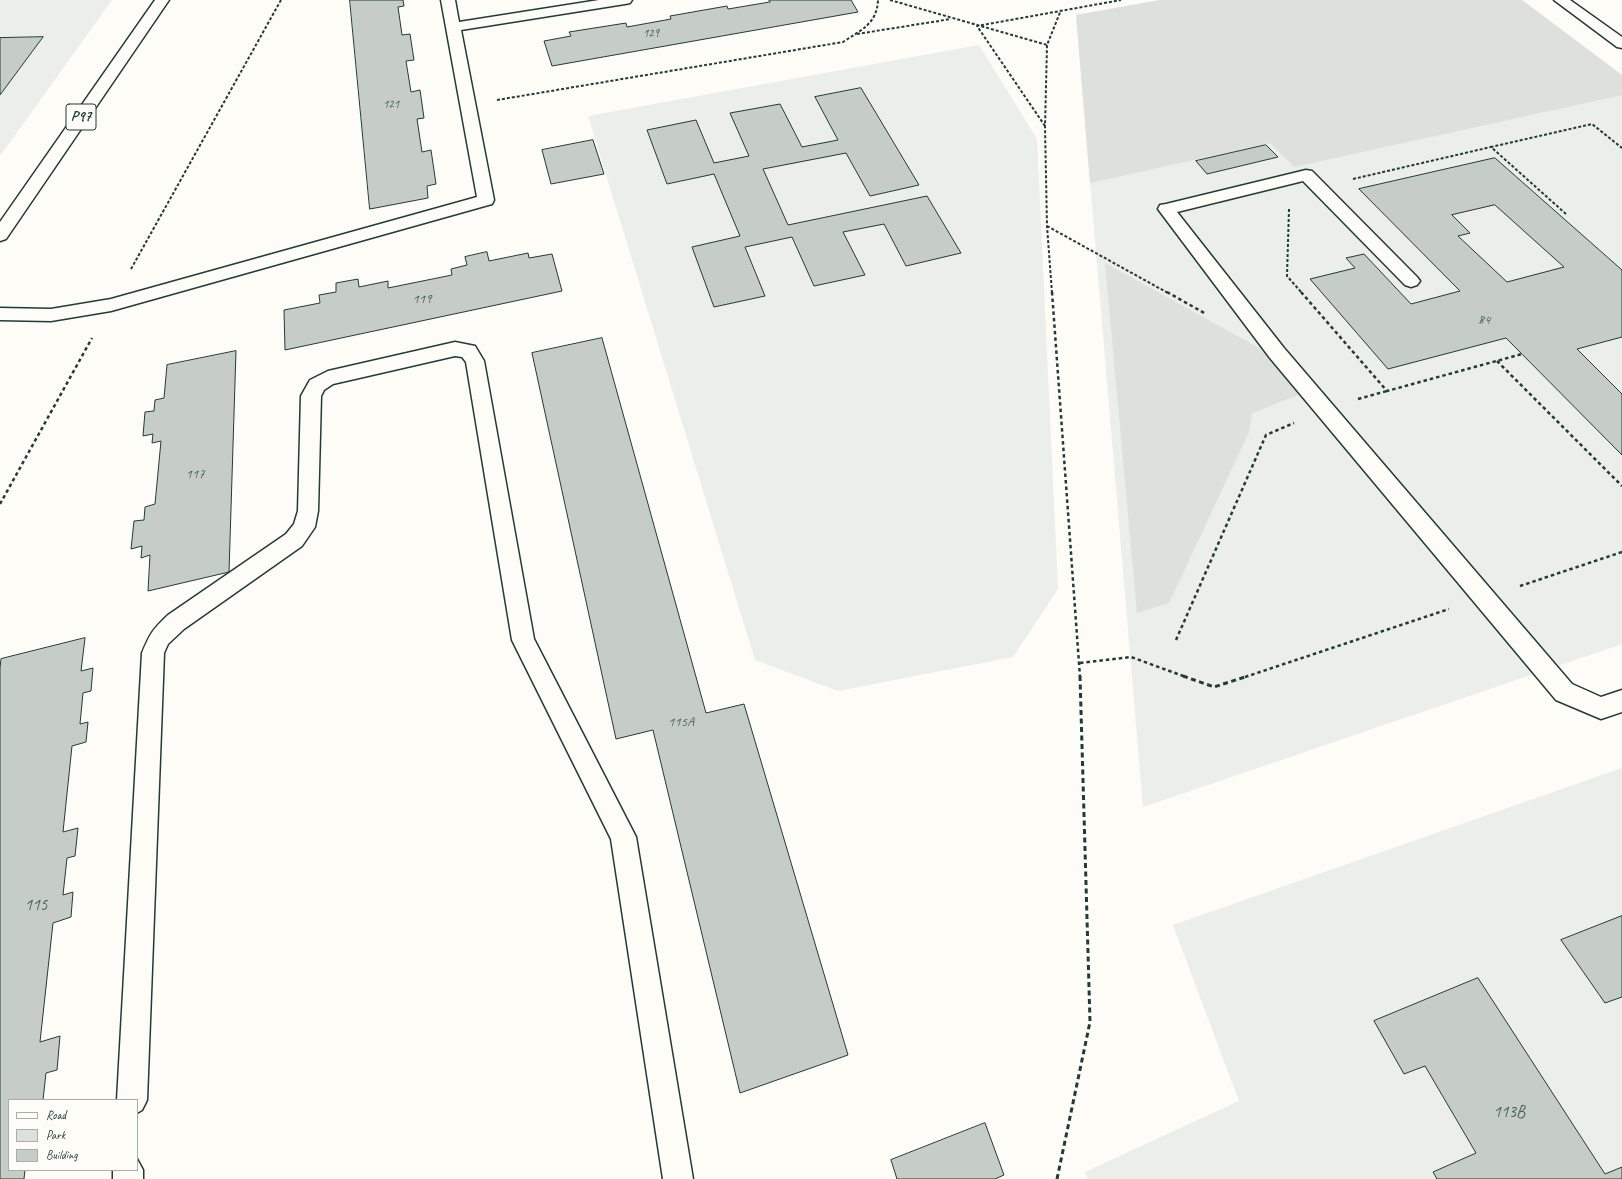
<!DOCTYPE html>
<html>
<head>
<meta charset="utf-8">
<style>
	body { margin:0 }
	#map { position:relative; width:1622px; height:1179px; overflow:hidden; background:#fdfcf7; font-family:Caveat,sans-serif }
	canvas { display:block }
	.legend { position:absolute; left:8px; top:1099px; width:130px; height:72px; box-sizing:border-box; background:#fdfcf7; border:1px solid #a4b0a9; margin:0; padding:5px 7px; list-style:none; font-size:12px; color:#1f3d34 }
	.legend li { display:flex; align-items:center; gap:8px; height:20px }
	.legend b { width:20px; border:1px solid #a4b0a9 }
</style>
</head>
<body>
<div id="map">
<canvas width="1622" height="1179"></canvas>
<ul class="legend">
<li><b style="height:5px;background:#fdfcf7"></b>Road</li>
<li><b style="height:11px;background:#dde0db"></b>Park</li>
<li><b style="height:11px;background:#c6cdc7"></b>Building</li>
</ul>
</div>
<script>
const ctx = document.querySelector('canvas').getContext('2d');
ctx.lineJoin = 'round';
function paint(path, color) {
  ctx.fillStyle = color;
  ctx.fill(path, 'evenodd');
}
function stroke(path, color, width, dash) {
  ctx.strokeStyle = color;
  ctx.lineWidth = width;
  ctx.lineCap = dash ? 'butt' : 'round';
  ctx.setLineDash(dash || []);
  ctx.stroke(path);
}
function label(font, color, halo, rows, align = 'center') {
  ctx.font = font + ' Caveat,sans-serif';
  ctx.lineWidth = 4;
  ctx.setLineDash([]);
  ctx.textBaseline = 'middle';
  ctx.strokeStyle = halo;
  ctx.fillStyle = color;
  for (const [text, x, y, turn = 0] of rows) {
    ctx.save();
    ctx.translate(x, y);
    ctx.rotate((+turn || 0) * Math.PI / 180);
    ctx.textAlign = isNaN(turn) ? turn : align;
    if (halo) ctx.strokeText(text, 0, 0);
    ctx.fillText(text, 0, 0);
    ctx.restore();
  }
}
paint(new Path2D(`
	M0,0H112L0,156Z
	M1160,0H1522L1622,75V644L1143,807L1076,15Z
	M979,45L1037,139L1058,589L1013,657L838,691L755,660L588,116Z
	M1622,768V1179H1088L1085,1172L1239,1101L1173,925Z`), '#eceee9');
paint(new Path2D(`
	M1160,0H1522L1622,75V95L1294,167L1270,143L1090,183L1076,15Z
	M1105,263L1259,348L1301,394L1252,413L1249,432L1169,603L1137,613Z`), '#dde0db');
const building = new Path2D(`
	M350,0H403L404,6L398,7L402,35L410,34L414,60L406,61L411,92L420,90L424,118L417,119L422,152L431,150L436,184L427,186L428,198L370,209Z
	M769,0H851L858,12L552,66L544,41L571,36L569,32L626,23L627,27L671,19L670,16L727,6L728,9L770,2Z
	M43,37L0,95V38Z
	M861,88L919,185L870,196L846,153L763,169L788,225L927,196L961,253L906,266L884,224L843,232L865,275L814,286L792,237L745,247L765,296L714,307L692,247L740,236L714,174L667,184L647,130L696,120L714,163L749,156L730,113L780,104L802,147L838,140L815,97Z
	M593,140L604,174L551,184L542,150Z
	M1266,145L1278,157L1207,174L1196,161Z
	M1495,158L1622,270V337L1577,349L1622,394V455L1506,338L1388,369L1310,279L1355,268L1346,258L1364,254L1411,304L1460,291L1359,189ZM1495,205L1564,267L1507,282L1458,236L1470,233L1452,215Z
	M487,252L489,261L528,253L529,258L552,254L562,291L285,350L284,310L320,303L319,295L336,292V283L358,279L359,287L388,281V288L452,275L451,269L467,265L465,257Z
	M602,338L706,713L744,704L848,1055L740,1093L653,730L616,739L532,353Z
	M236,351L229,572L148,591L150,555L141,558L142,546L131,549L134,521L144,520L145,507L155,504L161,441L152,443L153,434L143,436L145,412L154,411L155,400L164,398L167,365Z
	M85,638L81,671L93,668L91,691L83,693L80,724L88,722L86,742L72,746L63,832L78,828L75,856L67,858L63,895L73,892L71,917L53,923L40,1042L60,1036L57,1070L46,1073L43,1100H9V1170H25L24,1179H0V668L1,659Z
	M1622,916V997L1605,1003L1561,940Z
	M1478,978L1605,1174L1622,1167V1179H1437L1433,1172L1476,1153L1425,1066L1404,1074L1374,1021Z
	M985,1123L1004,1175L995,1179H897L891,1160Z`);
paint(building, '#c6cdc7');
stroke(building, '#1f3d34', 1);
const minor = new Path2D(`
	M441,0H455L459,22L599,0H632L630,3L625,4L461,30L494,200L492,204L111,311L51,321L0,320V308L51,309L111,299L477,197Z
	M1306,170L1312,171L1417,277L1420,281L1417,285L1411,287L1405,285L1303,181L1177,212L1284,348L1572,684L1601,697L1622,690V712L1601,719L1556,700L1270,358L1158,209L1160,205L1166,204Z
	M455,342L475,346L484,361L534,639L636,837L693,1179H663L611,839L512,640L466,362L462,357L455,356L333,384L324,390L321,396L318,511L315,527L302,546L184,629L168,644L164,653L147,1100L142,1110L137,1113V1100H117L142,653C150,634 152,630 168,615L286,534L294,524L298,511L301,396L310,380L328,371Z
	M137,1159L143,1170V1179H113V1170H137Z`);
const major = new Path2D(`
	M155,0H169L6,239L0,241V222Z
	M1554,0H1570L1622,37V48L1617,47Z`);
stroke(minor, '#1f3d34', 3);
stroke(major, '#1f3d34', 3);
stroke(new Path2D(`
	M890,0L1047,45
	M857,34L951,19
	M497,100L843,42C861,30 877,24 878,0
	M1045,126L977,26L1121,0
	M1353,179L1491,147
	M1289,209L1287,276L1302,293
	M1566,214L1491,147L1592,124L1622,148
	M1047,226L1168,293
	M131,269L281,0
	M1052,293L1047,226L1045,127L1047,45L1061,10`), '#1f3d34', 2, [3, 2]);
stroke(new Path2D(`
	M1052,292L1080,677
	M1167,292L1206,314
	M1301,292L1387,391L1522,354
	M1497,361L1622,486
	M1358,399L1387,391
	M0,504L92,338
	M1520,586L1622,552
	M1176,640L1266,435L1294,423
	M1080,663L1131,657L1186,677
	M1245,677L1449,609`), '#1f3d34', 2.5, [3.5, 3]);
stroke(new Path2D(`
	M1183,676L1214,687L1248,676
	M1057,1179L1090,1022L1080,676`), '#1f3d34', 3, [5, 3.5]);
paint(minor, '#fdfcf7');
paint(major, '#fdfcf7');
label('12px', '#496159', null, [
	["129",651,34],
	["121",391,105]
]);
label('14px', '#496159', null, [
	["119",422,299],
	["84",1484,320],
	["117",195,474],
	["115А",681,722]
]);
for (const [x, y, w] of [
	[81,117,30]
]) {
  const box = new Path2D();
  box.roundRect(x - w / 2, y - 13, w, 26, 3);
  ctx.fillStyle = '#fdfcf7';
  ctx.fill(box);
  stroke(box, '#1f3d34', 1);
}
label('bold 15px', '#1f3d34', null, [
	["Р97",81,117]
]);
label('17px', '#496159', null, [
	["115",36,906],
	["113В",1509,1113]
]);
</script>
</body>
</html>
